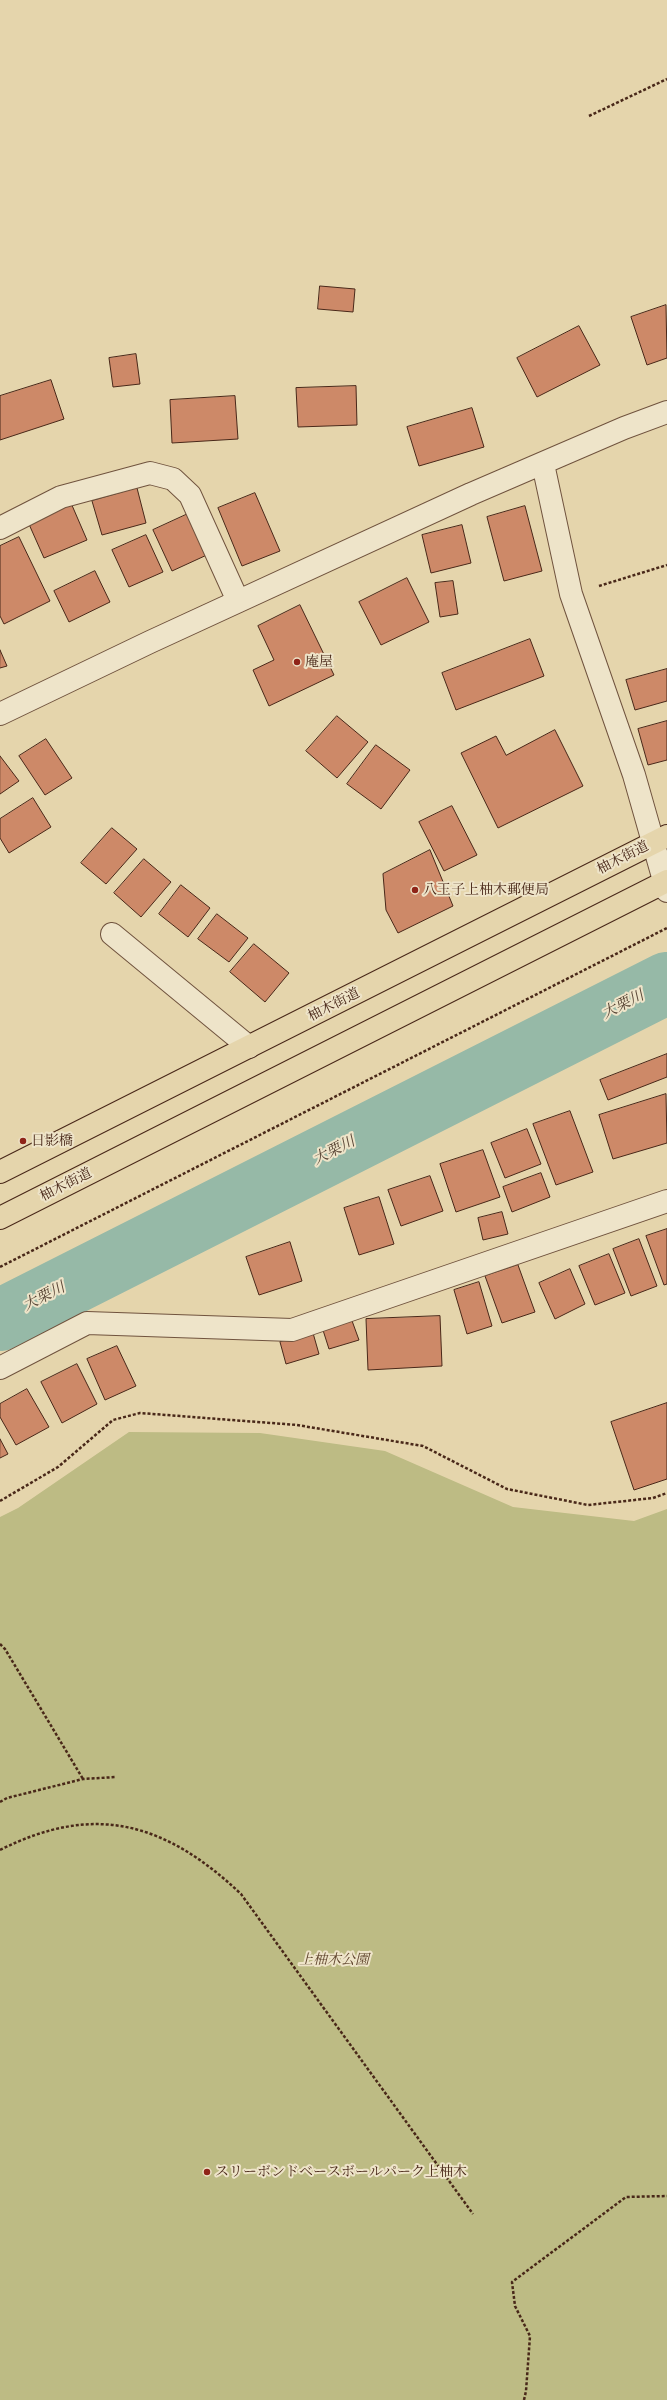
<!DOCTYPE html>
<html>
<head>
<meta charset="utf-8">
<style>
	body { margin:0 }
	canvas { display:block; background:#e5d5ac }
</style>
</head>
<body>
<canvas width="667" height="2400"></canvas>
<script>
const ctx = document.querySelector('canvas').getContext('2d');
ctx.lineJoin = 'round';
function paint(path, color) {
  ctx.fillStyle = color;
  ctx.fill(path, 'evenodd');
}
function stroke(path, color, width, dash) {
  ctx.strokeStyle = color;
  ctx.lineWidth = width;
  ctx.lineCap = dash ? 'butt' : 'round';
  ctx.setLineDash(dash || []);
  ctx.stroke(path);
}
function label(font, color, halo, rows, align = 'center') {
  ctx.font = font + ' "Old Standard TT","Noto Serif JP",serif';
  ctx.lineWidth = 4;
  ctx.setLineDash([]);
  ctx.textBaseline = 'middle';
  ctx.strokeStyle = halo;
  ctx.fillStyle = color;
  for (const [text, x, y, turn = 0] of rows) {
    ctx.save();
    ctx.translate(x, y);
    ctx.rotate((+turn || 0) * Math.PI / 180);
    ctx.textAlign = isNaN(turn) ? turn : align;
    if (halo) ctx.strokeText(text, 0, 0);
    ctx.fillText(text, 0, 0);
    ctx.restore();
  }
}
paint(new Path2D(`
	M129,1432L260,1433L385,1451L513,1507L634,1521L667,1509V2400H0V1517L18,1508Z`), '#bdbb84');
stroke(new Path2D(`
	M0,1320L667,983`), '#96b9a7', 62);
const building = new Path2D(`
	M320,286L355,289L353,312L318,309Z
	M666,305L667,358L647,365L631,317Z
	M579,326L600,365L537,397L517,358Z
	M136,354L140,384L113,387L109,358Z
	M51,380L64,419L0,440V396Z
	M356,386L357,425L298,427L296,388Z
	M235,396L238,439L172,443L170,400Z
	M472,408L484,447L419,466L407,427Z
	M137,488L146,523L102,535L92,501Z
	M255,493L280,551L242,566L218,508Z
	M71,503L87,540L44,558L28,522Z
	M525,506L542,571L504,581L487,517Z
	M190,513L209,554L172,571L153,530Z
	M462,525L471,563L431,573L422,535Z
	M146,535L163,572L129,587L112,550Z
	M19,537L50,601L4,624L0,616V546Z
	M95,571L110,602L69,622L54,591Z
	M407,578L429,622L381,645L359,602Z
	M453,581L458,614L440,617L435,583Z
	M300,605L334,675L269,706L253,670L274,660L258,626Z
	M530,639L544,676L456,710L442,673Z
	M0,650L7,666L0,668Z
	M667,669V701L635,710L626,680Z
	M337,716L368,742L337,778L306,751Z
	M667,721V760L648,765L638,729Z
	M555,730L583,786L498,828L461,753L496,736L506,755Z
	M46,739L72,778L45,795L19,756Z
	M376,745L410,770L381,809L347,784Z
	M0,756L19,781L0,794Z
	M33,798L51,827L9,853L0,838V819Z
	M452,806L477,855L444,871L419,822Z
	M112,828L137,849L106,884L81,863Z
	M430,850L453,906L398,933L386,910L383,874Z
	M144,859L171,882L141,917L114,893Z
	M181,885L210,908L188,937L159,914Z
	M217,914L248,938L229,962L198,939Z
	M254,944L289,973L265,1002L230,972Z
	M667,1054V1077L608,1100L600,1080Z
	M666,1094L667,1143L613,1159L599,1115Z
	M570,1111L593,1172L556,1185L533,1124Z
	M527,1129L541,1164L505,1178L491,1143Z
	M483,1150L500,1197L456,1212L440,1164Z
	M541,1173L550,1197L512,1212L503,1187Z
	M430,1176L443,1211L401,1226L388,1190Z
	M379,1197L394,1244L359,1255L344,1208Z
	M502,1212L508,1234L483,1240L478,1218Z
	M667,1229V1284L664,1285L646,1236Z
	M639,1239L657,1286L631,1296L613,1249Z
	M290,1242L302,1281L259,1295L246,1257Z
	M609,1254L625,1293L595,1305L579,1266Z
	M518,1265L535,1312L502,1323L485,1276Z
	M570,1269L585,1304L555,1319L539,1283Z
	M479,1282L492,1326L467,1334L454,1290Z
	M440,1316L442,1366L368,1370L366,1319Z
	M351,1318L359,1340L329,1349L322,1327Z
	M313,1333L319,1354L286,1364L280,1342Z
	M117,1346L136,1386L105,1400L87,1359Z
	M77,1364L97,1404L62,1423L41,1382Z
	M27,1389L49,1427L16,1445L0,1417V1404Z
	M667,1403V1479L634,1490L611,1422Z
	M0,1439L8,1454L0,1458Z`);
paint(building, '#cd8968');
stroke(building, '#492819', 1);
const minor = new Path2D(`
	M543,464L571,594L634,775L667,891
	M0,528L61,497L150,473L173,479L190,495L238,601
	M0,714L150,642L471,494L624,428L667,412
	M112,934L249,1047
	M0,1368L87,1323L292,1330L667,1201`);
const major = new Path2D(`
	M0,1172L667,836
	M0,1218L667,881`);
stroke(minor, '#70533e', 24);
stroke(major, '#492819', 24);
stroke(new Path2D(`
	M589,116L667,79
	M599,586L667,565
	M0,1267L667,928
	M0,1501L58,1467L113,1420L140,1413L297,1425L423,1446L507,1489L588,1505L653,1498L667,1493
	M0,1644L5,1649L83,1779
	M0,1802L7,1798L83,1779L116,1777
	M0,1850C95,1802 166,1823 241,1894L473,2214
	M524,2400L526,2391L530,2336L515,2306L512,2282L626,2197L667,2196`), '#492819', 2.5, [3, 2]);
stroke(minor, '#eee4c9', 22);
stroke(major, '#e5d5ac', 22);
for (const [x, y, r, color] of [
	[297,662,4,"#8f2418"],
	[415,890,4,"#8f2418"],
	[23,1141,4,"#8f2418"],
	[207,2172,4,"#8f2418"]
]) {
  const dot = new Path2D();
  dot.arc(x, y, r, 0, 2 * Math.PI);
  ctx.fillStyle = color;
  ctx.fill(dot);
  stroke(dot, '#eee4c9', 1.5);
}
label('14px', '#492819', '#eee4c9', [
	["庵屋",305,662],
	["八王子上柚木郵便局",423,890],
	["日影橋",31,1141],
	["スリーボンドベースボールパーク上柚木",215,2172]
], 'left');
label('14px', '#492819', '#eee4c9', [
	["柚木街道",623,858,-27],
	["柚木街道",334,1005,-27],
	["柚木街道",66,1185,-27]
]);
label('italic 14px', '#60452e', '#eee4c9', [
	["上柚木公園",334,1960]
]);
label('italic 15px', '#584535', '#eee4c9', [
	["大栗川",623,1005,-27],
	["大栗川",334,1151,-27],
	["大栗川",44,1297,-27]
]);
</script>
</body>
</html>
